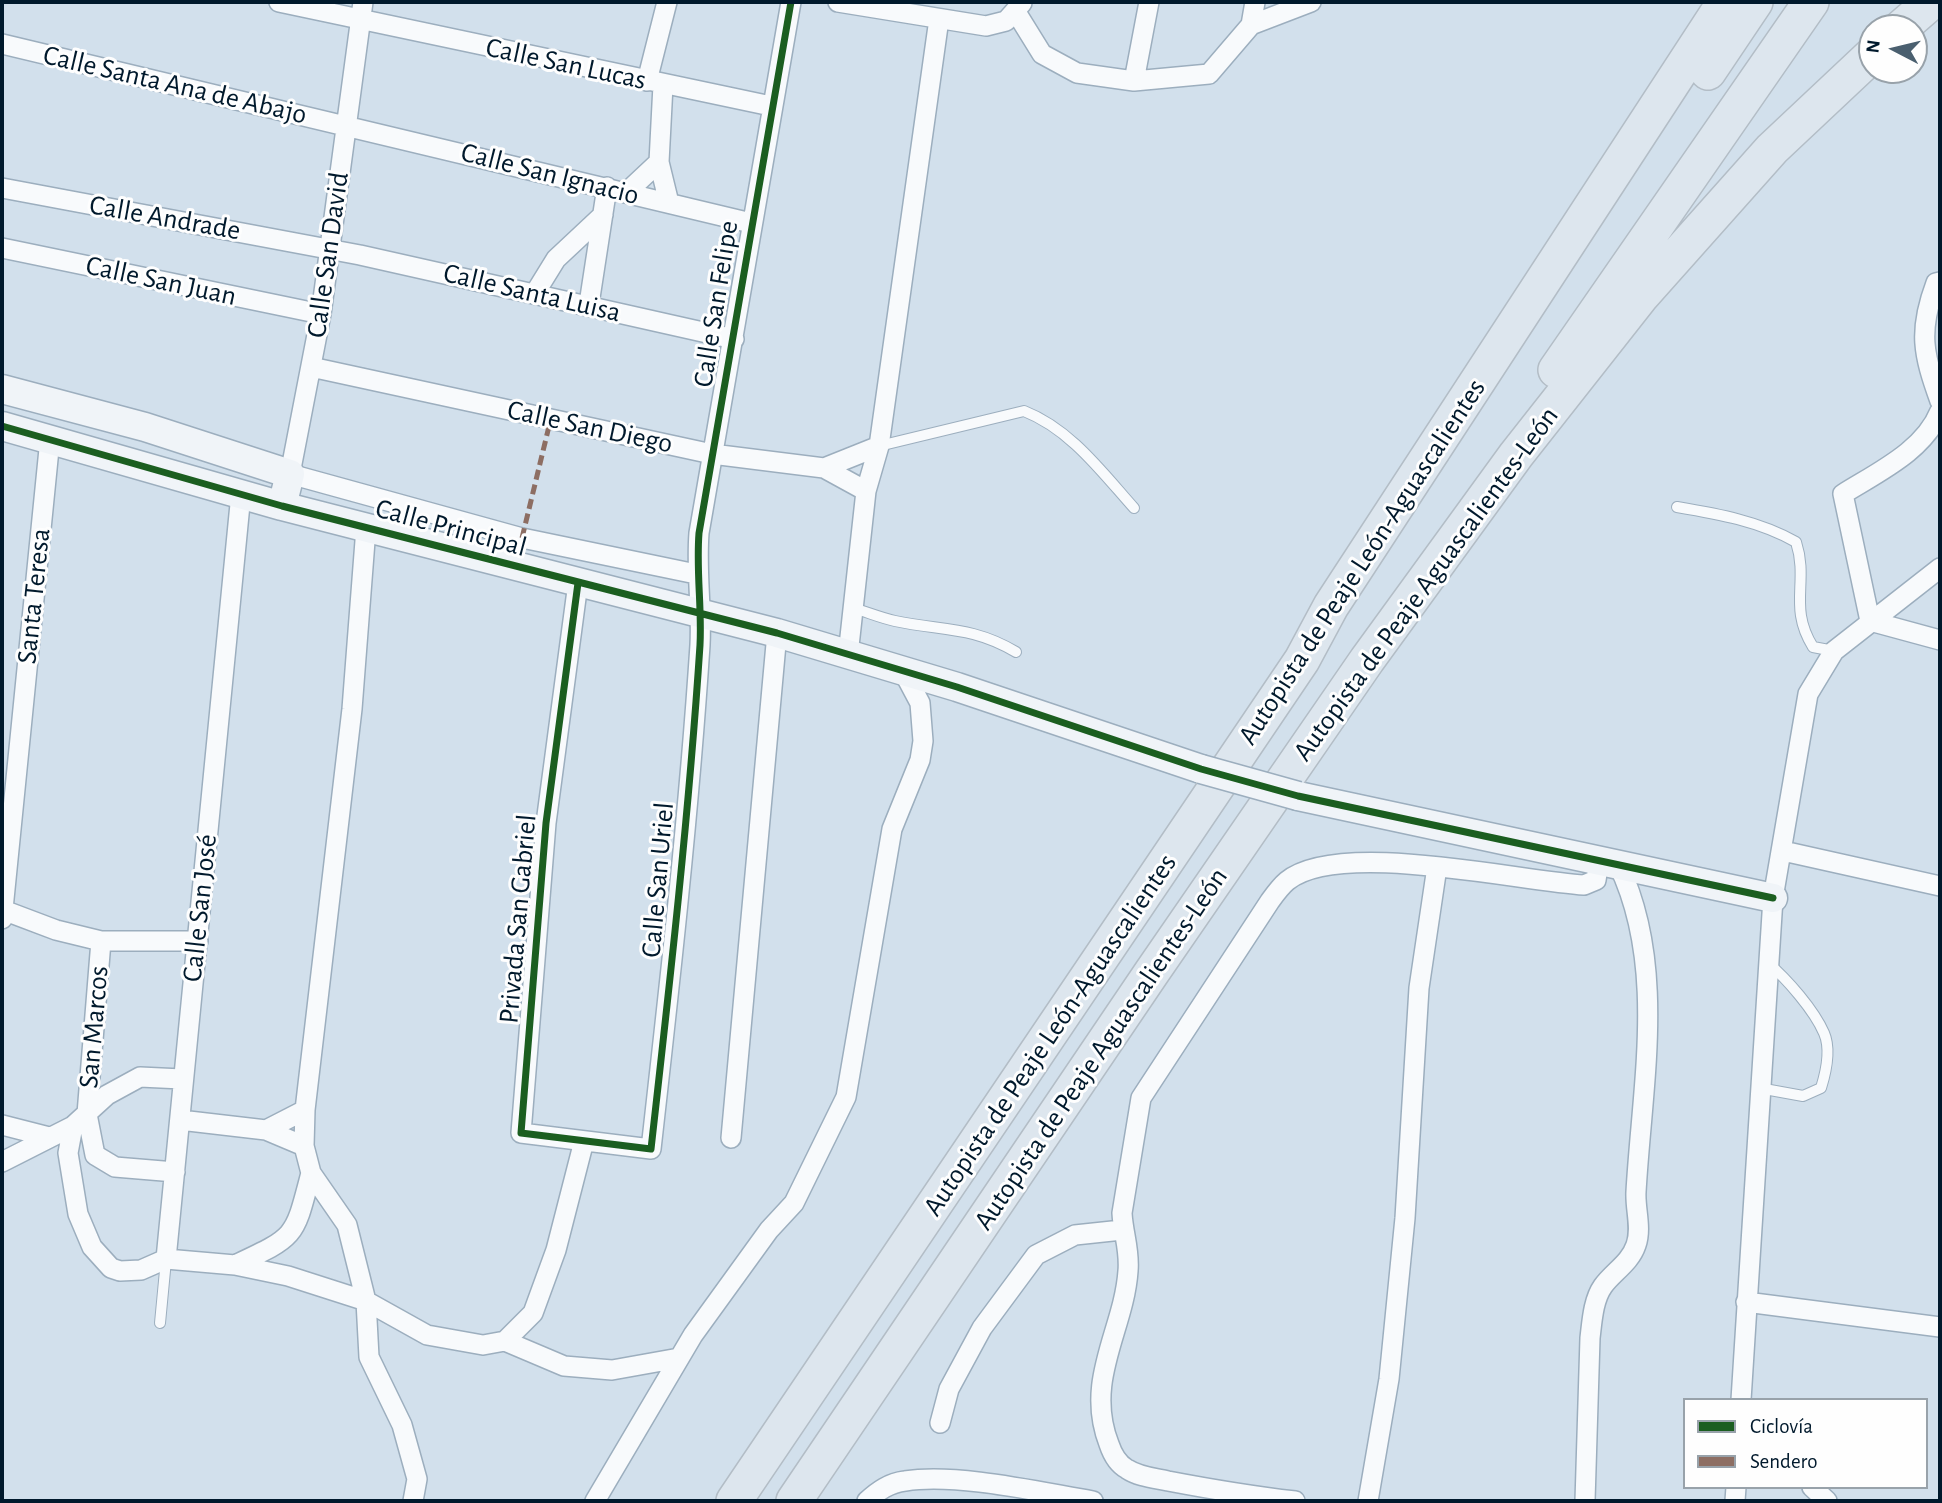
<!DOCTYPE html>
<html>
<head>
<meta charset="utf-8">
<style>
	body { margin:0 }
	#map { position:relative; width:1942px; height:1503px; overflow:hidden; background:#d2e0ec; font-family:"Alegreya Sans",sans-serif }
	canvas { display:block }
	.frame { position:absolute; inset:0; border:4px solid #00192c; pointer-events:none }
	.legend { position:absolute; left:1683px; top:1398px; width:245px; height:91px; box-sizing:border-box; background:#fefefe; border:2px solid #98a2aa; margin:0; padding:9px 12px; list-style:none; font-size:21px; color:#00192c }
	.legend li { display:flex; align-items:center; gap:14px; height:35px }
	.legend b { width:35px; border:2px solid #98a2aa }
	.north { position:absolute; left:1858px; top:14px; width:70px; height:70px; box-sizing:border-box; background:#fefefe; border:2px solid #98a2aa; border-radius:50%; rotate:277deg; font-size:19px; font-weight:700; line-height:28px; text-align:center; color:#00192c }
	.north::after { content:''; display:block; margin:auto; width:24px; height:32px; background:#4a5f6f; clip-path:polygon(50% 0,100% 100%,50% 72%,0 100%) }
</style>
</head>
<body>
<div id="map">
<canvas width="1942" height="1503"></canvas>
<div class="frame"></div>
<ul class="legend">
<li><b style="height:9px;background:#1b5e20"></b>Ciclovía</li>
<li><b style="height:9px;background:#8d6e63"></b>Sendero</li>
</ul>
<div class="north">N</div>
</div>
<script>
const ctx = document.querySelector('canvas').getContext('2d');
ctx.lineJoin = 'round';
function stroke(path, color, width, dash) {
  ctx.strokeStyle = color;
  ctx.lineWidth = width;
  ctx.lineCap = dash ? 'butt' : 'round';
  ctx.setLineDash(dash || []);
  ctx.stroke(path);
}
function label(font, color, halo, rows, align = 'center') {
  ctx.font = font + ' "Alegreya Sans",sans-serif';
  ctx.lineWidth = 6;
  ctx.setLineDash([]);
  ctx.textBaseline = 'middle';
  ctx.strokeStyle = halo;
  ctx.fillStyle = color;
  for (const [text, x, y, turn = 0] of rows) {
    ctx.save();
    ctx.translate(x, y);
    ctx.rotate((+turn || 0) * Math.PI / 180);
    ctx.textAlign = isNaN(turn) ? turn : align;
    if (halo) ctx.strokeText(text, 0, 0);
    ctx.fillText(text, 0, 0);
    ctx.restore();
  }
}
const lane = new Path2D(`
	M879,446L1024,411C1070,429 1101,471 1134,508
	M1677,507C1718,514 1759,521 1796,542C1809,582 1788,607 1813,647L1834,651
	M853,608C867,612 881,618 895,621C942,631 972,626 1016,652
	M1759,1088L1803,1096L1821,1088C1826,1072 1831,1049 1824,1033C1814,1010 1787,979 1768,963
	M160,1323L166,1260`);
const street = new Path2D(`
	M279,2L771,106
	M363,2L321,314L290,474L522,538L696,574
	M838,2L986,26L1006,21L1022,3
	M1016,12L1042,54L1077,73L1134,81L1209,74L1251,25L1255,2
	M1251,25L1311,2
	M2,44L751,223
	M647,81L667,2
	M1134,81L1149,2
	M663,85L659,162L669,203
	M2,188L360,255L734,339
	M627,192L659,162
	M2,248L321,314
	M1940,282L1936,283C1918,331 1923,354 1940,401
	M535,293L556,259L603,215
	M589,304L607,187
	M311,367L712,454L824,468L866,491
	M1940,411C1924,451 1878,472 1843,494L1870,621L1940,640
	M824,468L879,446
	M366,528L352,709L305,1110L304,1146L311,1173L347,1225L366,1301L369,1357L402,1425L417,1479L413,1501
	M578,583L546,823L521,1133L651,1149C670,981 689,813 700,645C702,607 696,572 699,533L791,2
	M848,655L866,491L879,446L939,19
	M1783,851L1940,886
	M3,910L56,930L101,941H198
	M2,919L50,439
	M101,941L87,1114L95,1155L115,1167L175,1172
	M180,1120L266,1130L304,1146
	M2,1125L49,1137
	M73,1126L68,1153L78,1214L92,1247L111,1268L120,1271L141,1270L166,1259L235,1265L288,1276L366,1301L427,1335L483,1345L505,1341L564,1366L612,1370L679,1358
	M266,1130L305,1110
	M731,1138L777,633
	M2,1162L73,1126L107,1095L140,1077L182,1079
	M166,1259L241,494
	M235,1265C297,1236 294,1238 311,1173
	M1746,1302L1940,1327
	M505,1341L533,1313L556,1250L584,1141
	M1741,1400L1773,898L1808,694L1834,651L1940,568
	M940,1423L949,1389L982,1328L1036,1255L1075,1235L1122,1230
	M1812,1487L1827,1501
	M595,1501L693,1335L769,1230L794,1203L846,1097L892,829L920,760L923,741L920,703L903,671
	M867,1501C878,1491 889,1483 905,1481C958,1473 1039,1492 1093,1501
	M1295,1501C1252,1496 1210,1489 1168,1481C1154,1478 1139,1477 1127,1469C1118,1464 1112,1453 1109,1444C1084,1380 1124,1330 1128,1271C1130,1250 1123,1233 1122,1213L1141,1098L1270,901C1275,894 1281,886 1287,881C1338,839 1518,881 1584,885L1596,880L1599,861
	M1368,1501L1389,1379L1405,1218L1419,988L1437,867
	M1585,1501L1590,1338C1592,1322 1593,1300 1603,1286C1613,1272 1630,1263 1636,1245C1642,1228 1635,1209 1636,1192C1642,1084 1667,965 1618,864
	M1735,1501L1736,1487`);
const secondary = new Path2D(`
	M2,389L145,427L290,474L282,506
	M2,426L282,506L777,633L957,687L1201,769
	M1298,796L1773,898`);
const highway = new Path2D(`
	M1901,28L1931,2
	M1708,72L1755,2
	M1556,370L1811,2
	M734,1501L1302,660L1331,606L1725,2
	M794,1501L1152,972L1367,660L1516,455L1642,295L1772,149L1872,55`);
stroke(lane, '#9caebe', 12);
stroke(street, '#9caebe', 22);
stroke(secondary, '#9caebe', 31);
stroke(highway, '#b3bdc6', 38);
stroke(lane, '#f8fafc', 10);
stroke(street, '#f8fafc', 19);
stroke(secondary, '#f0f4f8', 28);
stroke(highway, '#dde6ee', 35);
const secondaryBridge = new Path2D(`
	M1201,769L1298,796`);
stroke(secondaryBridge, '#9caebe', 31, []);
stroke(secondaryBridge, '#f0f4f8', 28);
stroke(new Path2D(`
	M522,538L551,418`), '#8d6e63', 5, [10, 5]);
stroke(new Path2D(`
	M2,426L282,506L777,633L957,687L1201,769L1298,796L1773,898
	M578,583L546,823L521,1133L651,1149C670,981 689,813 700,645C702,607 696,572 699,533L791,2`), '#1b5e20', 7);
label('28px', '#00192c', '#fefefe', [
	["Calle San Lucas",566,64,12],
	["Calle Santa Ana de Abajo",175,85,13],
	["Calle San Ignacio",550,174,14],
	["Calle Andrade",165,218,10],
	["Calle San David",328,255,-82],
	["Calle San Juan",161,281,12],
	["Calle Santa Luisa",532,293,13],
	["Calle San Felipe",716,304,-81],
	["Calle San Diego",590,427,12],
	["Calle Principal",451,528,15],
	["Autopista de Peaje León-Aguascalientes",1362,562,-57],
	["Autopista de Peaje Aguascalientes-León",1426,584,-54],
	["Santa Teresa",34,596,-84],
	["Calle San Uriel",658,880,-85],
	["Calle San José",200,908,-84],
	["Privada San Gabriel",518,919,-85],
	["San Marcos",94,1027,-85],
	["Autopista de Peaje León-Aguascalientes",1050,1035,-56],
	["Autopista de Peaje Aguascalientes-León",1101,1049,-56]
]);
</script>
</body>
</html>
